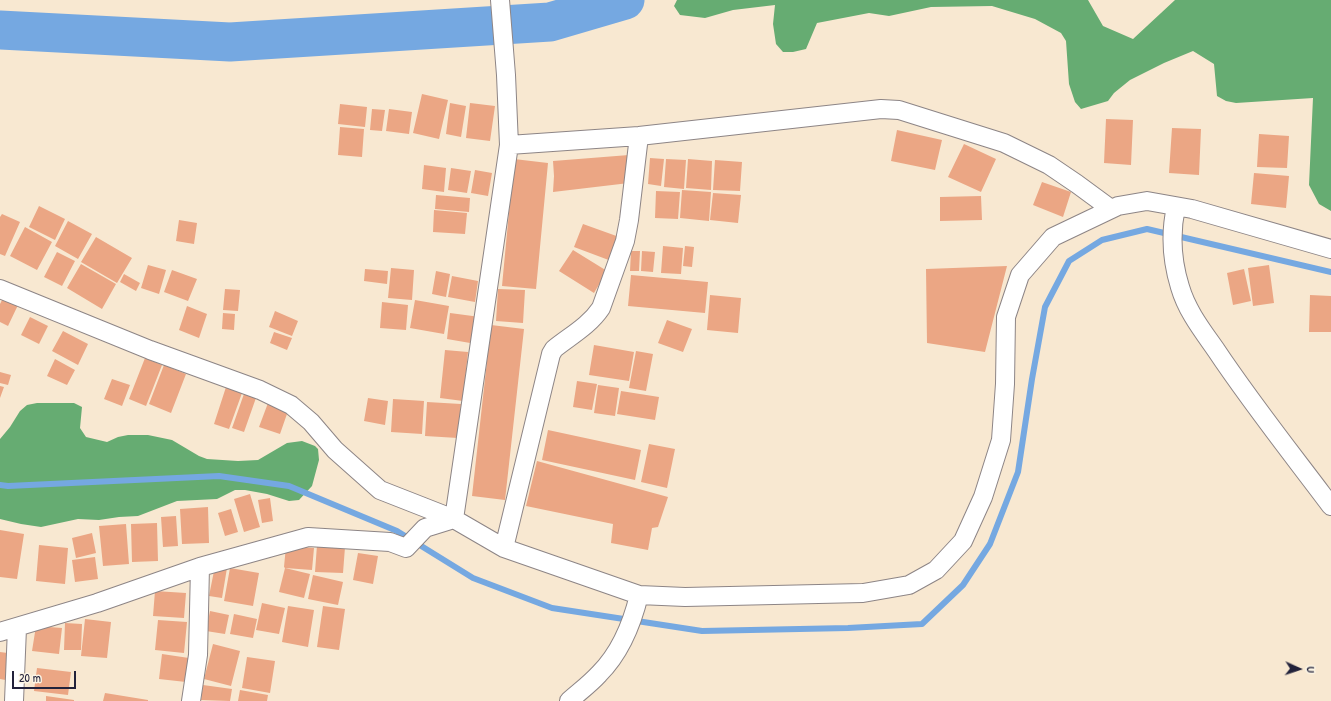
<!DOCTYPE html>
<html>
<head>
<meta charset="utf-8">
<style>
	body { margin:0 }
	#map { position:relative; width:1331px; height:701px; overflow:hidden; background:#f8e8d1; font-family:"Patrick Hand",sans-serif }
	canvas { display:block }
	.north { position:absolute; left:1279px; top:649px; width:40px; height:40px; -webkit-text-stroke:3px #fcf5e5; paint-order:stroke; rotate:93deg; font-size:11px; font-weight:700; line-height:16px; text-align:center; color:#22223b }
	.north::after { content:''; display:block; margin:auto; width:14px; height:18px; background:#22223b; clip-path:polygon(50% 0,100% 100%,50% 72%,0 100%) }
	.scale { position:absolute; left:12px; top:671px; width:64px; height:18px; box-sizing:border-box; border:2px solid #22223b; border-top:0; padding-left:5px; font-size:12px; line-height:14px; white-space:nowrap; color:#22223b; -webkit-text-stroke:3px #fcf5e5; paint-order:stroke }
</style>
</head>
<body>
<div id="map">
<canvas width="1331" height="701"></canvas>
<div class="north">U</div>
<div class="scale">20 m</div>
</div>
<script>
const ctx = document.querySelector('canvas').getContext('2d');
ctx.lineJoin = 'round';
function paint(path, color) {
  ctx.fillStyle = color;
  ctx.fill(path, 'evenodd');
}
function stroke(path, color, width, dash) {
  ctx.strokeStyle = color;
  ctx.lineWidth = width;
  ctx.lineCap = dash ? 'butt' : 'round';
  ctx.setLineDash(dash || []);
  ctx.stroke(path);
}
paint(new Path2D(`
	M677,0H1088L1103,26L1133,39L1175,0H1331V211L1319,204L1309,185L1313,98L1236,103L1226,101L1217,96L1214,64L1193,51L1164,63L1130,80L1114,93L1108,101L1081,109L1075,102L1069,84L1066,41L1061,33L1035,19L992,6L931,7L889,16L869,13L817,23L806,49L793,52H783L776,44L773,24L775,5L733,10L705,18L680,15L674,6Z
	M37,403H74L82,407L80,428L86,437L107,442L118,437L128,435H148L172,440L199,456L207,459L238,461L258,460L287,443L302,441L315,446L318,449L319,460L312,486L299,500L289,501L267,494L245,490H235L217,499L177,501L138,516L119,517L99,520L78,519L41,527L21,524L0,519V439L10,427L20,411L27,405Z`), '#66ac72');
stroke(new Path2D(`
	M0,485L8,486L219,476L289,486L397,531L473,578L552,608L702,631L848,628L922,624L963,585L990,544L1018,472L1032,379L1045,307L1069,261L1102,240L1147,229L1331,272`), '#75a8e1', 6);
stroke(new Path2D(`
	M0,30L230,42L550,22L625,0`), '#75a8e1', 39);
paint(new Path2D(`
	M422,94L448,100L439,139L413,133Z
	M450,103L466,106L461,137L446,134Z
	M470,103L495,106L490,141L466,138Z
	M340,104L367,107L365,127L338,124Z
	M372,109L385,110L382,131L370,130Z
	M389,109L412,112L409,134L386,131Z
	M1106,119L1133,120L1131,165L1104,163Z
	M340,127L364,129L362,157L338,155Z
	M1172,128L1201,129L1199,175L1169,173Z
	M897,130L942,140L935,170L891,161Z
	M1259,134L1289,136L1287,168L1257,167Z
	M964,144L996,159L981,192L948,177Z
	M629,155V183L553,192L554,176L553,161Z
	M650,158L664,159L661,186L648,184Z
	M514,159L548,163L536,289L502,286Z
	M666,159L686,160L684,189L664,187Z
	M688,159L712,161L711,190L686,188Z
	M715,160L742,162L740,191L713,190Z
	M424,165L446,168L444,192L422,189Z
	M451,168L471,171L467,193L448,190Z
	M475,170L492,173L488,196L471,193Z
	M1254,173L1289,176L1286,208L1251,204Z
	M1042,182L1071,192L1063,217L1033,205Z
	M682,190L711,192L709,221L680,218Z
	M656,191L680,192L678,219L655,218Z
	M713,193L741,195L738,223L710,220Z
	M436,195L470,198L469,212L435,209Z
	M981,196L982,220L940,221V197Z
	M39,206L65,219L55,240L29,227Z
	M434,210L467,213L465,234L433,232Z
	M2,214L20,222L5,256L0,254V217Z
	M179,220L197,223L194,244L176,241Z
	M68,221L92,234L78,259L55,246Z
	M583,224L622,238L614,262L574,247Z
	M25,227L52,242L37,270L10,256Z
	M96,237L132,258L117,283L81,262Z
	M663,246L683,248L681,274L661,273Z
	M685,246L694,247L692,267L683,266Z
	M573,250L607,271L594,293L559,271Z
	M631,251H640L639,271H630Z
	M642,251L655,252L653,272L641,271Z
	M57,252L75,261L62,286L44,277Z
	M81,264L116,284L102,309L67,288Z
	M148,265L166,270L159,294L141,288Z
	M1269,265L1274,303L1253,306L1248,268Z
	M1007,266L985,352L927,343L926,269Z
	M391,268L414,270L412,300L388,298Z
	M365,269L388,271L387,284L364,281Z
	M1244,269L1251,301L1233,305L1227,273Z
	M172,270L197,279L188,301L164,292Z
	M436,271L450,274L446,297L432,294Z
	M124,274L140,283L136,291L120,282Z
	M631,275L708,282L705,313L628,306Z
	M452,276L478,281L475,302L448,297Z
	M225,289L240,290L238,311L223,310Z
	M498,289L525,290L523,323L496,321Z
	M710,295L741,298L738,333L707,330Z
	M1310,295L1331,296V332H1309Z
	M3,298L18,305L8,326L0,322V304Z
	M415,300L449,306L444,334L410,328Z
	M382,302L408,305L406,330L380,328Z
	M187,306L207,314L199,338L179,330Z
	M275,311L298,321L292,336L269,327Z
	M223,313L235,314L234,330L222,329Z
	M450,313L480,317L476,344L447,339Z
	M30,317L48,326L39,344L21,335Z
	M667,320L692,329L683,352L658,343Z
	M491,325L524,329L505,500L472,496Z
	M63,331L88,344L78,365L52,351Z
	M274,332L292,338L287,350L270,343Z
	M594,345L634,352L629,381L589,375Z
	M445,350L468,352L463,401L440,398Z
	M636,351L653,354L646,391L629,388Z
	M145,358L162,365L146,406L129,399Z
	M55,359L75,370L67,385L47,376Z
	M164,365L186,374L171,413L149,404Z
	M0,372L11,375L8,385L0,383Z
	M112,379L130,385L122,406L104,399Z
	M577,381L597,384L592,410L573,407Z
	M598,385L619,388L615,416L594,413Z
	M0,386L4,387L0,398Z
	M226,387L242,393L229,429L214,424Z
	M245,391L257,395L244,432L232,428Z
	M621,391L659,397L655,420L617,414Z
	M368,398L388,401L385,425L364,421Z
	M393,399L424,401L422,434L391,432Z
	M427,402L461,404L458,438L425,436Z
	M268,403L288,411L280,434L259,427Z
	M548,430L641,450L635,480L542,460Z
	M649,444L675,449L667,488L641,482Z
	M537,461L668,497L658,527L652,528L648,550L611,543L613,524L526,506Z
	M250,494L260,527L244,532L234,499Z
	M270,498L273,521L262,523L258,500Z
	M208,507L209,543L182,544L180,509Z
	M231,509L238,532L225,536L218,513Z
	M176,516L178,546L163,547L161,517Z
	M157,523L158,561L132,562L131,524Z
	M126,524L129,564L103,566L99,526Z
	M0,530L24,534L17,579L0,577Z
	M92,533L96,553L76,558L72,538Z
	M39,545L68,548L65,584L36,581Z
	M317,545L345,547L343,573L315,572Z
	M286,546L314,548L312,570L285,568L310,574L304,598L279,592L285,568L284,567Z
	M358,553L378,556L373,584L353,580Z
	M95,557L98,579L75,582L72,560Z
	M215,566L227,568L222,598L209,596Z
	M230,568L259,573L253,606L224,601Z
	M313,575L343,582L338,605L308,599Z
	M155,591L186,593L184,618L153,616Z
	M262,603L285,608L279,634L256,630Z
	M288,606L314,610L308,647L282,642Z
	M323,606L345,609L339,650L317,647Z
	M210,611L229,615L225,634L206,631Z
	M234,614L257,619L253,638L230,634Z
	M85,619L111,622L107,658L81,656Z
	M158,620L187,622L184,653L155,650Z
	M65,623L82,624L81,650H64Z
	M36,626L62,628L59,654L32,651Z
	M213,644L240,651L231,686L204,679Z
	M0,652L15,654L11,681L0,679Z
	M162,654L189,658L186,682L159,679Z
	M247,657L275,661L270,693L242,688Z
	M37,668L71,672L68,695L34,691Z
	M203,685L232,689L230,701L201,700Z
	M240,690L268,695L267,701H238Z
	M105,693L148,700V701H103Z
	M46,696L74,700V701H46Z`), '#eba684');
const minor = new Path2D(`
	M509,145L639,136L881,109L899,110L1004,143L1049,165L1077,184L1111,209
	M1176,207C1170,234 1172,261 1180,287C1187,311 1202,330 1216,350C1252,404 1292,454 1331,506
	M0,289L150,350L260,390L291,405L311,422L335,450L380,490L454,519L504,548L639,595L685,597L863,593L909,585L936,570L963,541L983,497L1001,440L1005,384L1006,317L1020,275L1053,237L1118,206L1147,201L1192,209L1331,249
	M504,548L551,354L554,349C570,336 589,326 601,308L625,241L629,220L639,136
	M0,632L97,603L200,567L308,537L390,542L406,548L425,528L454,519L509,145L506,75L500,0
	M14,701L17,628
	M191,701L198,655L200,567
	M569,701C579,692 590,684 599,674C621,652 632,624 639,595`);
stroke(minor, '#8d8586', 20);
stroke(minor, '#fff', 18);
</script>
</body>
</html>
